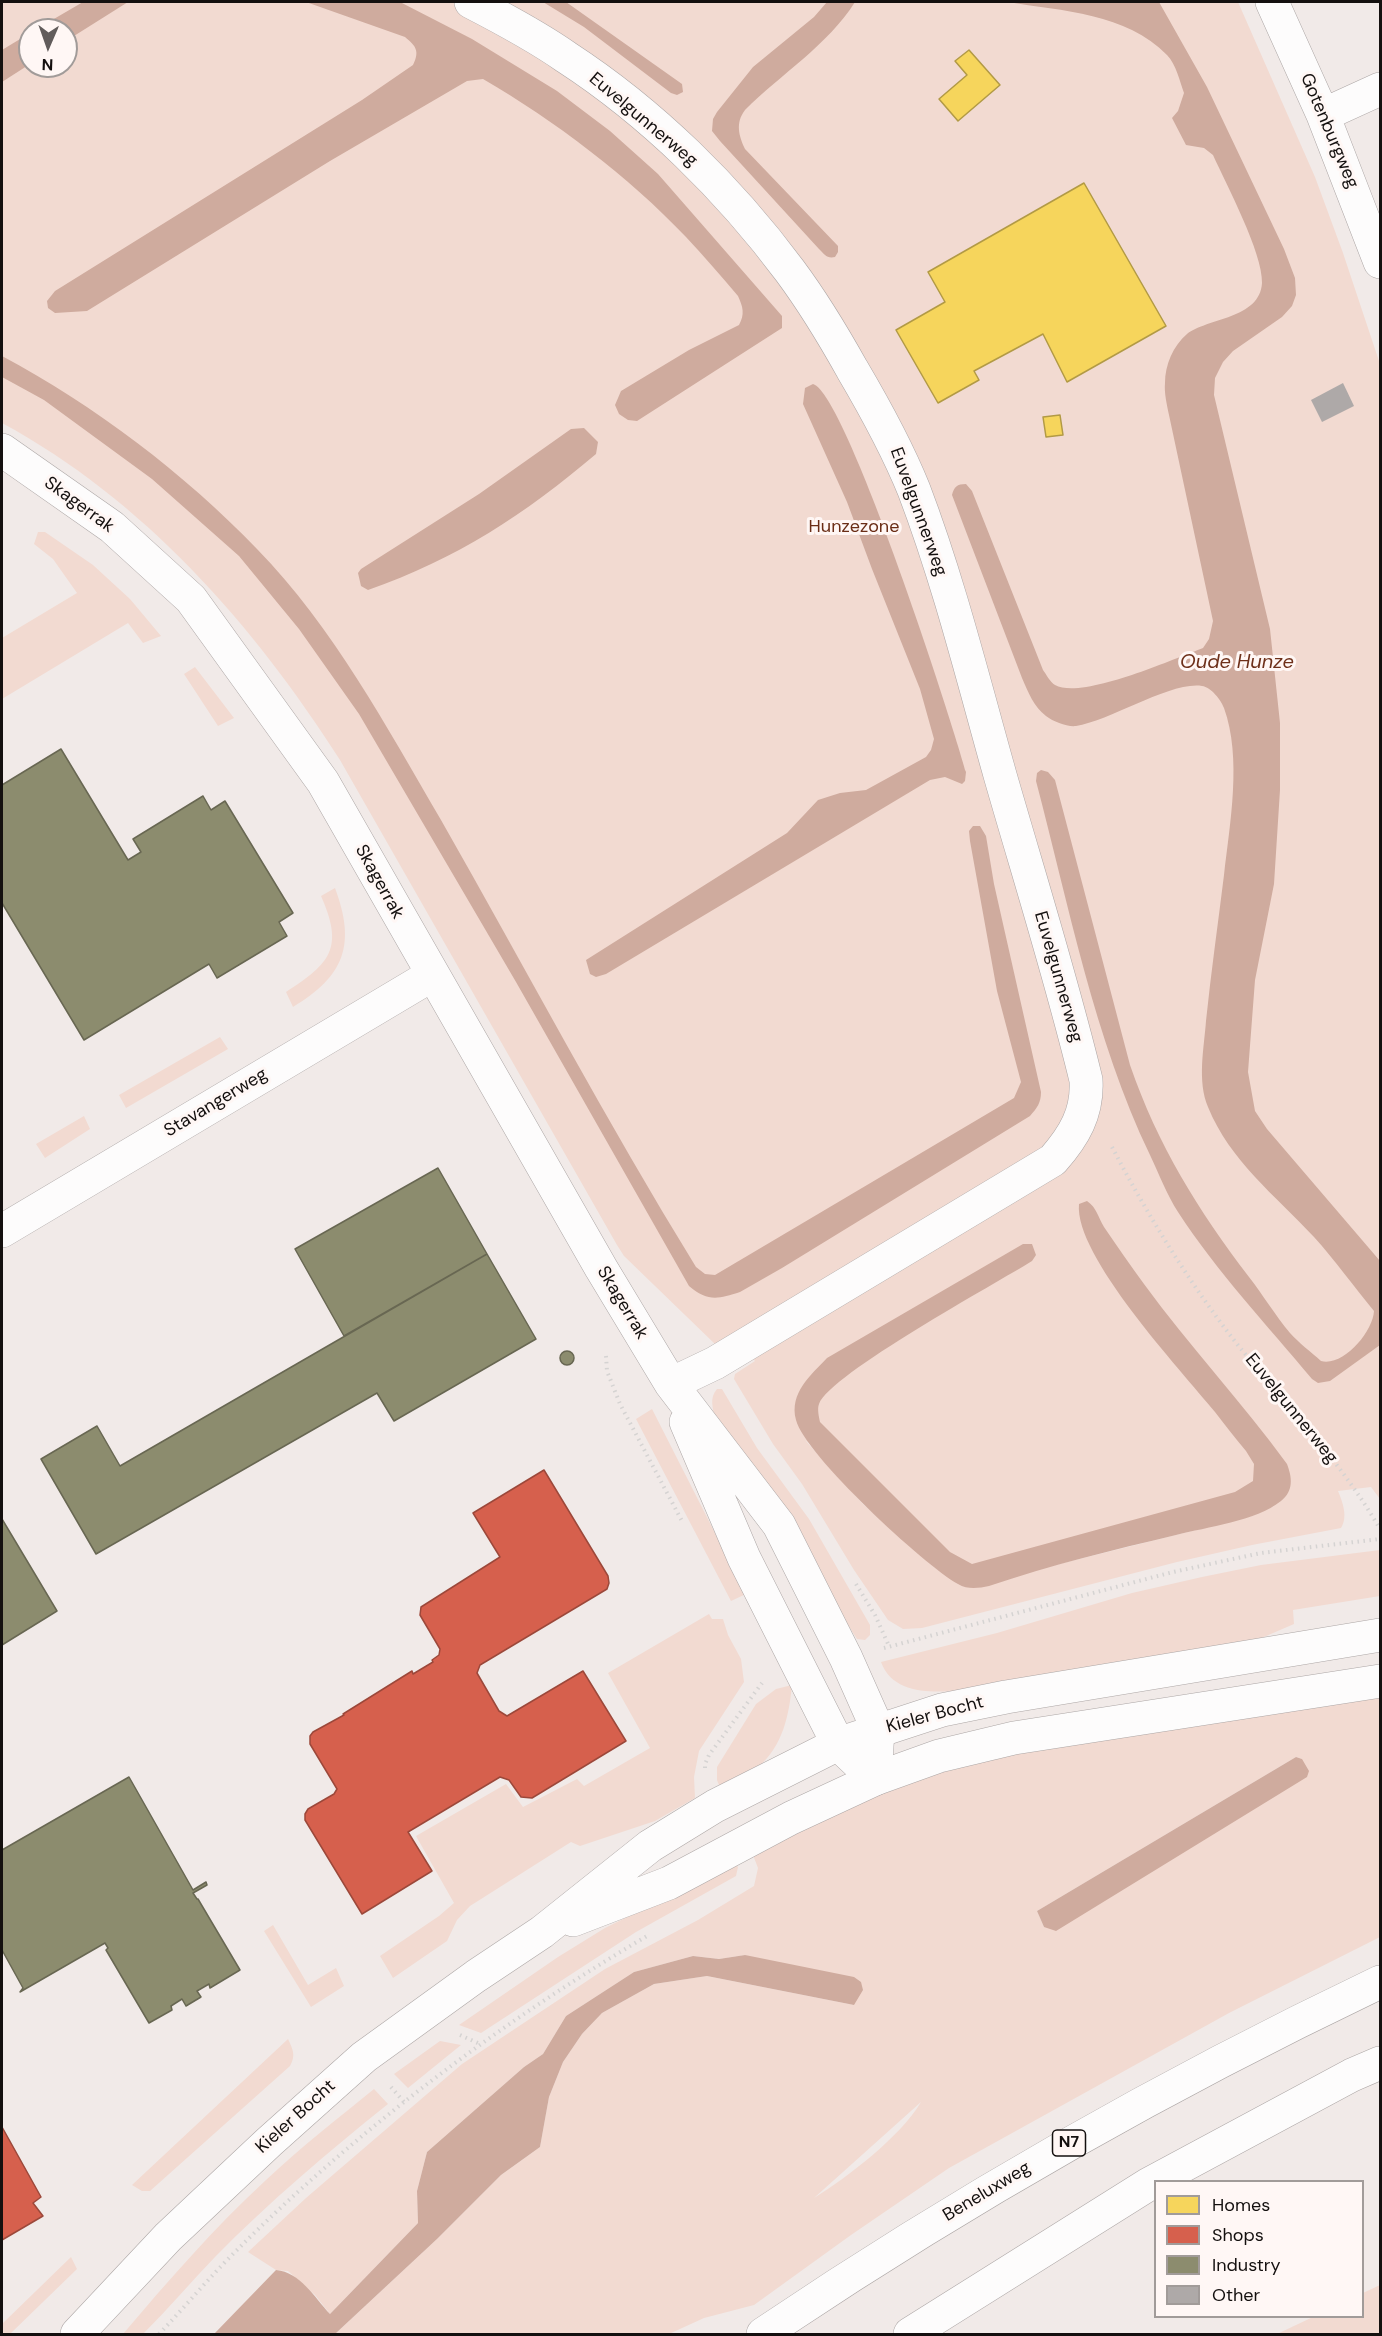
<!DOCTYPE html>
<html>
<head>
<meta charset="utf-8">
<style>
	body { margin:0 }
	#map { position:relative; width:1382px; height:2336px; overflow:hidden; background:#f1eae8; font-family:"DM Sans",sans-serif }
	canvas { display:block }
	.frame { position:absolute; inset:0; border:3px solid #14100f; pointer-events:none }
	.legend { position:absolute; left:1154px; top:2180px; width:210px; height:138px; box-sizing:border-box; background:#fff7f5; border:2px solid #a19b99; margin:0; padding:8px 10px; list-style:none; font-size:18px; color:#14100f }
	.legend li { display:flex; align-items:center; gap:12px; height:30px }
	.legend b { width:30px; border:2px solid #a19b99 }
	.north { position:absolute; left:18px; top:18px; width:60px; height:60px; box-sizing:border-box; background:#fff7f5; border:2px solid #a19b99; border-radius:50%; rotate:182deg; font-size:16px; font-weight:700; line-height:24px; text-align:center; color:#14100f }
	.north::after { content:''; display:block; margin:auto; width:21px; height:27px; background:#615c5b; clip-path:polygon(50% 0,100% 100%,50% 72%,0 100%) }
</style>
</head>
<body>
<div id="map">
<canvas width="1382" height="2336"></canvas>
<div class="frame"></div>
<ul class="legend">
<li><b style="height:16px;background:#f6d55c"></b>Homes</li>
<li><b style="height:16px;background:#d6604d"></b>Shops</li>
<li><b style="height:16px;background:#8c8c6e"></b>Industry</li>
<li><b style="height:16px;background:#aea9a8"></b>Other</li>
</ul>
<div class="north">N</div>
</div>
<script>
const ctx = document.querySelector('canvas').getContext('2d');
ctx.lineJoin = 'round';
function paint(path, color) {
  ctx.fillStyle = color;
  ctx.fill(path, 'evenodd');
}
function stroke(path, color, width, dash) {
  ctx.strokeStyle = color;
  ctx.lineWidth = width;
  ctx.lineCap = dash ? 'butt' : 'round';
  ctx.setLineDash(dash || []);
  ctx.stroke(path);
}
function label(font, color, halo, rows, align = 'center') {
  ctx.font = font + ' "DM Sans",sans-serif';
  ctx.lineWidth = 6;
  ctx.setLineDash([]);
  ctx.textBaseline = 'middle';
  ctx.strokeStyle = halo;
  ctx.fillStyle = color;
  for (const [text, x, y, turn = 0] of rows) {
    ctx.save();
    ctx.translate(x, y);
    ctx.rotate((+turn || 0) * Math.PI / 180);
    ctx.textAlign = isNaN(turn) ? turn : align;
    if (halo) ctx.strokeText(text, 0, 0);
    ctx.fillText(text, 0, 0);
    ctx.restore();
  }
}
paint(new Path2D(`
	M2,2H1238L1315,177L1343,253L1380,364V1499L1371,1487L1338,1491C1343,1503 1348,1517 1341,1528L1252,1545L1177,1562L922,1628L903,1629L888,1620L854,1570L802,1484L773,1444L734,1379L735,1374L755,1361L733,1338L716,1345L624,1256L617,1245L340,760C254,625 144,500 2,423ZM30,30H66V66H30ZM805,1440L935,1546L969,1569L1274,1506L1252,1516L1035,1570H938L863,1504Z
	M38,532H45L93,565L130,599L161,636L143,643L128,623L2,699V638L77,593L53,559L34,544Z
	M195,667L234,718L218,726L184,674Z
	M335,888C356,944 345,976 293,1007L286,992C331,963 344,948 321,896Z
	M220,1037L228,1049L126,1108L119,1095Z
	M84,1116L90,1129L45,1158L36,1144Z
	M717,1389H722L757,1448L809,1519L870,1625V1635L865,1640L857,1639L715,1419C713,1408 709,1398 717,1389Z
	M652,1409L746,1594L731,1601L636,1419Z
	M1380,1550V1596L1293,1610L1294,1624L1229,1652L982,1689C949,1691 895,1701 881,1662L997,1633L1132,1593L1202,1577L1261,1565Z
	M709,1614L712,1619H723L728,1635L741,1659L744,1682L699,1751L694,1777L695,1798L655,1821L580,1846L571,1842L470,1906L457,1920L447,1941L393,1978L380,1956L439,1916L454,1903L416,1836L506,1784L523,1807L577,1779L584,1786L650,1748L608,1673Z
	M792,1685C789,1715 783,1746 758,1767C748,1774 735,1780 724,1786L719,1785L717,1780V1767L756,1704L776,1689Z
	M1380,1691V1937L1229,2013L949,2168L851,2235L754,2305L704,2318L669,2334H335L437,2239L501,2175L540,2147L549,2097L563,2062L582,2034L602,2013L654,1984L707,1976L854,2005L745,1955L719,1959L693,1956L634,1972L566,2016L543,2054L524,2067L427,2152L417,2191L418,2223L330,2314L315,2295L288,2271L276,2270L248,2252L306,2198L462,2064L605,1969L698,1920L754,1886L758,1868L753,1855L879,1787L1022,1748ZM1296,1757L1302,1759L1044,1927L1037,1911ZM921,2102C901,2136 848,2177 814,2198Z
	M734,1862L738,1867L736,1876L636,1932L481,2033L459,2025L558,1957L605,1928L720,1871Z
	M273,1925L308,1985L336,1968L344,1986L311,2007L264,1931Z
	M288,2039C293,2050 296,2055 290,2066L150,2191H142L132,2185Z
	M440,2041L461,2045L408,2088L394,2074Z
	M374,2089L388,2104C328,2152 269,2202 215,2257C191,2282 168,2309 143,2334H123C168,2281 214,2228 266,2180C300,2148 337,2119 374,2089Z
	M71,2257L77,2269L10,2334H2V2324Z
	M1380,2285V2334H1277L1313,2317L1362,2316L1363,2293Z`), '#f2dad1');
paint(new Path2D(`
	M83,2H128L66,41V30H35Z
	M306,2H400L472,39L557,91L610,131L658,174L782,316V328L637,421L628,420L619,414L615,405L621,391L689,350L739,325C745,314 743,307 738,296C721,276 704,256 686,237C628,176 555,121 483,79L467,81L330,161L87,311L55,313L48,308L47,301L55,291L362,100L413,65C420,51 416,46 405,37Z
	M543,2H566L682,84L683,92L677,95L671,93L584,27Z
	M827,2H855C828,45 781,74 745,110C735,123 739,136 745,149L838,246V252L835,257C827,259 824,254 819,249L720,141L712,131L713,119L717,112L753,67L814,17Z
	M1007,2H1159L1207,87L1284,249L1295,278L1296,295L1292,306L1282,317L1233,351L1223,362L1215,378L1214,395L1270,629L1280,723V790L1274,884L1255,980L1248,1072L1255,1111L1267,1129L1380,1261V1345L1330,1381L1318,1383L1312,1379C1267,1325 1217,1272 1178,1212C1167,1195 1159,1174 1150,1155C1094,1038 1069,906 1036,781L1037,773L1041,770L1048,772L1055,780L1130,1065C1158,1146 1198,1210 1249,1277C1263,1295 1275,1315 1290,1333C1299,1343 1311,1352 1321,1361C1343,1367 1373,1332 1374,1311C1354,1287 1335,1260 1314,1237C1275,1195 1230,1161 1208,1107C1197,1081 1204,1048 1206,1021C1211,972 1218,924 1224,875C1230,823 1242,758 1224,708C1221,700 1211,687 1202,686C1171,681 1110,721 1076,726C1067,727 1054,722 1046,716C1034,707 1028,692 1022,678L952,495C954,487 957,484 966,484L972,491L1043,670C1046,674 1050,682 1055,685C1082,700 1173,659 1203,648L1209,639L1213,621L1169,415C1167,405 1164,393 1165,383C1165,365 1173,346 1187,334C1207,318 1260,319 1262,283C1263,253 1226,184 1213,155L1204,148L1186,145L1172,118L1178,111L1184,93C1180,82 1176,64 1167,55C1126,13 1063,11 1007,2Z
	M30,33V64L2,82V50Z
	M2,356C95,406 184,473 257,549C334,628 386,726 441,820C526,969 606,1121 696,1267L705,1274L715,1275L1014,1098L1021,1082L997,991L970,841L969,831L973,826H980L986,836L994,884L1041,1092C1041,1103 1037,1108 1030,1116L782,1268L740,1292C718,1299 708,1302 689,1286L516,982L359,714L299,629L239,556L152,479L44,400L2,377Z
	M813,384C846,393 953,723 966,772L965,781L962,784L945,777L930,780L606,974L596,977L590,974L586,960L787,833L818,800L840,793L866,790L926,757L931,750L934,739L920,689L872,569L847,502L803,404L805,388Z
	M584,428L598,442L596,454C525,514 457,559 368,590L361,586L358,573L361,569L479,494L571,429Z
	M1087,1201C1097,1208 1098,1217 1104,1227C1117,1246 1130,1265 1144,1284C1189,1346 1242,1402 1287,1464C1292,1477 1294,1491 1281,1501C1256,1521 1207,1527 1176,1535C1113,1550 1051,1565 989,1586C979,1588 968,1590 958,1584C924,1565 805,1455 796,1420C789,1393 811,1375 827,1358L1023,1244H1032L1036,1255L1032,1261C997,1283 830,1374 819,1404C817,1409 819,1417 820,1422L950,1552L972,1564L1235,1492L1253,1481L1254,1464L1246,1451C1235,1438 1225,1425 1215,1412C1181,1370 1074,1256 1079,1204Z
	M1296,1757L1302,1759L1309,1771L1307,1777L1056,1931L1044,1927L1037,1911Z
	M745,1955L854,1977L861,1982L863,1990L854,2005L707,1976L654,1984L602,2013L582,2034L563,2062L549,2097L540,2147L501,2175L437,2239L335,2334H214L276,2270C300,2272 315,2298 330,2314L418,2223L417,2191L427,2152L524,2067L543,2054L566,2016L634,1972L693,1956L719,1959Z`), '#cfab9e');
const homes = new Path2D(`
	M969,50L1000,85L958,121L939,99L967,75L955,61Z
	M1084,183L1166,326L1067,382L1043,334L974,371L979,380L938,403L896,330L945,302L928,272Z
	M1060,415L1063,435L1046,437L1043,417Z`);
paint(homes, '#f6d55c');
stroke(homes, '#b29a45', 1.5);
const shops = new Path2D(`
	M544,1470L608,1576L609,1583L607,1589L480,1665L477,1673L499,1711L507,1716L583,1671L626,1741L532,1798L521,1797L509,1780L500,1777L408,1832L432,1871L362,1914L305,1820V1814L308,1809L334,1794L337,1789L310,1744V1736L313,1732L344,1715L343,1714L412,1671L413,1674L433,1662L432,1660L439,1655L440,1649L420,1615L421,1607L500,1557L473,1513Z
	M2,2127L41,2197L33,2203L43,2216L2,2240Z`);
paint(shops, '#d6604d');
stroke(shops, '#9c483a', 1.5);
const industry = new Path2D(`
	M61,749L128,860L141,852L133,839L203,796L211,810L225,801L293,913L279,922L287,936L217,978L209,964L84,1040L2,903V785Z
	M438,1168L487,1254L344,1336L295,1249Z
	M487,1254L536,1339L394,1421L377,1393L96,1554L41,1459L97,1426L120,1466Z
	M560 1358a7 7 0 1 1 14 0a7 7 0 1 1-14 0Z
	M2,1519L57,1611L2,1645Z
	M129,1777L193,1890L206,1882L207,1885L193,1893L197,1899H198L240,1970L210,1988L209,1984L197,1991L201,1997L186,2006L182,1999L171,2006L172,2010L149,2023L106,1950L108,1948L105,1943L20,1992L23,1988L2,1950V1850Z`);
paint(industry, '#8c8c6e');
stroke(industry, '#686752', 1.5);
paint(new Path2D(`
	M1343,383L1354,406L1322,422L1311,400Z`), '#aea9a8');
const minor = new Path2D(`
	M471,2C504,19 536,36 566,57C652,113 729,189 790,271C813,302 833,335 852,369C875,408 897,448 914,490C949,582 973,679 1000,775C1029,876 1061,977 1086,1080C1088,1113 1074,1136 1053,1160L715,1363L671,1384
	M1272,2L1323,115L1380,262
	M1323,115L1380,89
	M2,450L112,527L191,599L323,782L601,1268L671,1384L779,1525L846,1658L878,1730L875,1779
	M2,1231L432,975
	M686,1422L744,1558L838,1744L875,1779`);
const major = new Path2D(`
	M573,1920L669,1883L791,1818L875,1779L939,1756L1014,1738L1380,1681
	M77,2334L168,2237L269,2142L364,2057L476,1976L542,1932L650,1846L715,1806L838,1744L942,1710L1006,1697L1380,1635`);
const highway = new Path2D(`
	M763,2334C960,2201 1166,2084 1380,1982
	M910,2334L1149,2184L1352,2075L1380,2063`);
stroke(minor, '#aca6a5', 34);
stroke(major, '#aca6a5', 34);
stroke(highway, '#aca6a5', 34);
stroke(new Path2D(`
	M1112,1147C1146,1212 1185,1276 1230,1335C1280,1399 1339,1458 1380,1529
	M606,1356L607,1371L620,1404L683,1523
	M856,1584L875,1615L889,1646
	M884,1648L1173,1572L1261,1553L1380,1539
	M705,1768V1764L709,1755L762,1683
	M460,2035L480,2044
	M391,2087L404,2102
	M159,2334C184,2308 207,2280 233,2254C353,2133 499,2023 647,1936`), '#d5d3d2', 4, [1.5, 4.5]);
stroke(minor, '#fdfcfc', 33);
stroke(major, '#fdfcfc', 33);
stroke(highway, '#fdfcfc', 33);
for (const [x, y, w] of [
	[1069,2143,33]
]) {
  const box = new Path2D();
  box.roundRect(x - w / 2, y - 13, w, 26, 4.5);
  ctx.fillStyle = '#fff7f5';
  ctx.fill(box);
  stroke(box, '#14100f', 1.5);
}
label('bold 16px', '#14100f', null, [
	["N7",1069,2143]
]);
label('18px', '#14100f', '#fff7f5', [
	["Euvelgunnerweg",643,120,40],
	["Gotenburgweg",1329,131,67],
	["Skagerrak",79,505,36],
	["Euvelgunnerweg",918,512,70],
	["Skagerrak",379,882,61],
	["Euvelgunnerweg",1058,977,74],
	["Stavangerweg",216,1103,-31],
	["Skagerrak",622,1303,59],
	["Euvelgunnerweg",1291,1409,51],
	["Kieler Bocht",935,1715,-15],
	["Kieler Bocht",296,2117,-42],
	["Beneluxweg",987,2192,-31]
]);
label('18px', '#6a2d16', '#fff7f5', [
	["Hunzezone",854,527]
]);
label('italic 20px', '#6e301a', '#fff7f5', [
	["Oude Hunze",1237,663]
]);
</script>
</body>
</html>
